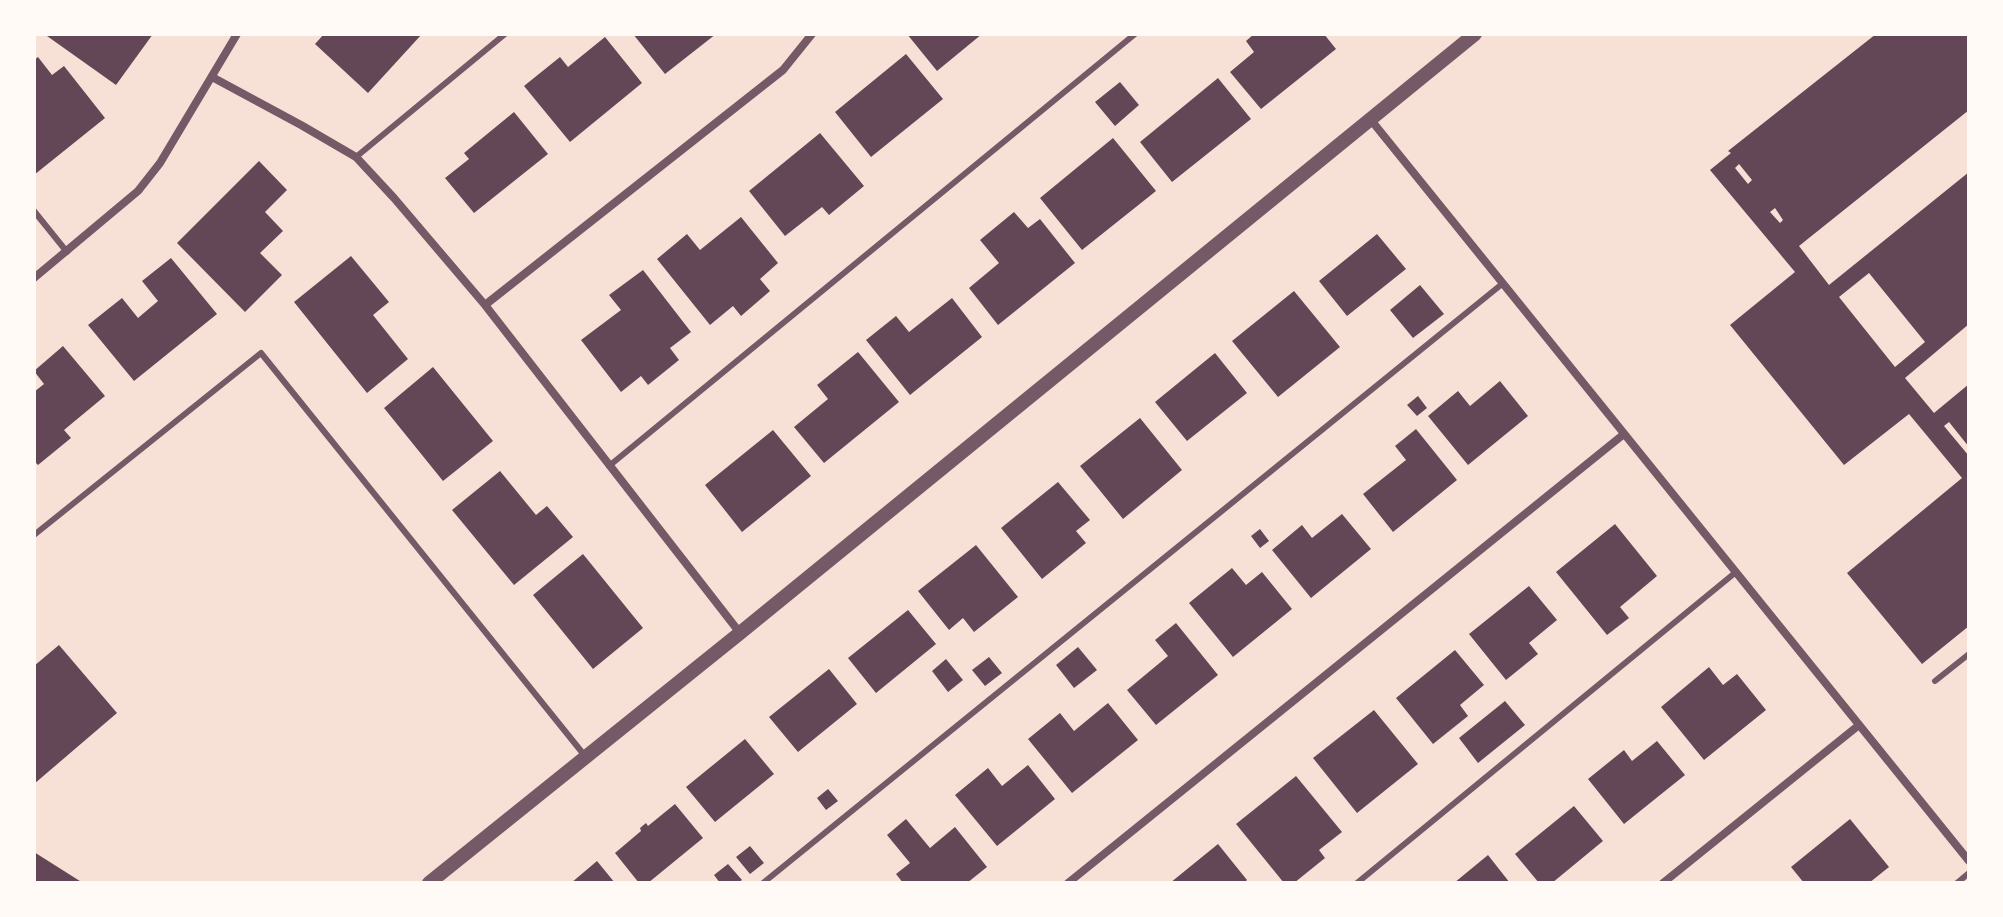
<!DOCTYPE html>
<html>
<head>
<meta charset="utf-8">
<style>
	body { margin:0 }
	#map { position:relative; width:2003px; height:917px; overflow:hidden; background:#f7e1d7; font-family:"PT Serif",serif }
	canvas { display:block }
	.frame { position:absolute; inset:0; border:36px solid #fffaf5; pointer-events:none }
</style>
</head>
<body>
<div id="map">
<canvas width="2003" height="917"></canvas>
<div class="frame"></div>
</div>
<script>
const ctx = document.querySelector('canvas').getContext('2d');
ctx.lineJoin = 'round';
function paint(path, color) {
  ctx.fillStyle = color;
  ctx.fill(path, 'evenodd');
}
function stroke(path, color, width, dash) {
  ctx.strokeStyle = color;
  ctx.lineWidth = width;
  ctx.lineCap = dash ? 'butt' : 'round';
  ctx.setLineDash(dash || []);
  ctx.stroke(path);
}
paint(new Path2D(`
	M49,34H153L116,85L47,36Z
	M324,34H422L368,93L315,44Z
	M633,34H716L665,74Z
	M907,34H982L937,71Z
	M1254,34H1324L1336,49L1261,109L1230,72L1254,52L1246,41Z
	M1876,34H1969V110L1799,246L1829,285L1969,172V324L1905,378L1934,413L1969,384V447L1949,422L1944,426L1969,456V626L1922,664L1847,573L1962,478L1909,414L1844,465L1730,325L1795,272L1710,170L1731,153L1728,151ZM1739,164L1752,180L1748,184L1735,168ZM1775,208L1783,220L1780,223L1770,212ZM1869,273L1925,342L1895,367L1839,297Z
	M605,37L642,83L570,142L524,86L560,57L568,67Z
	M906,54L943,99L871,157L835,112Z
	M38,57L52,75L64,66L105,118L34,175V60Z
	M1218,78L1251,119L1172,182L1140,142Z
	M1120,82L1139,105L1115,126L1095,102Z
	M514,112L548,154L474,213L445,178L469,159L464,153Z
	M820,133L864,186L829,215L822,207L785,236L749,191Z
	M1113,138L1156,191L1082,250L1040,198Z
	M259,161L287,190L265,212L283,231L260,253L282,275L245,312L177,243Z
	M1014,212L1028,228L1040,219L1075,263L998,325L969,288L999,263L980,240Z
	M741,217L778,263L760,279L770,291L741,316L733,306L710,325L657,259L687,234L700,250Z
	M1377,234L1406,269L1347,316L1319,281Z
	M351,256L389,302L373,315L408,359L367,393L294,302Z
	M171,258L217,314L134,381L88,325L122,298L138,318L158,301L142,281Z
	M643,270L691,332L670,348L679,360L648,385L641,376L621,392L581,340L621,310L609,295Z
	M1420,285L1444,314L1413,338L1390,310Z
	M1294,291L1340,347L1278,397L1232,341Z
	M952,298L982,337L910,395L866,340L896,316L909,332Z
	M63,346L105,396L64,430L71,438L38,465L34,461V392L44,384L34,371Z
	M858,352L899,402L824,463L794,427L828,399L817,385Z
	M1215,353L1247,393L1187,441L1155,402Z
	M433,367L493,441L443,481L384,408Z
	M1500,381L1528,416L1468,465L1428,416L1458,391L1470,406Z
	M1418,396L1427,408L1417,416L1407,405Z
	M1140,418L1182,470L1123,519L1080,466Z
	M1416,429L1457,480L1393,532L1363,494L1406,460L1395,446Z
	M773,430L811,476L742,532L705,485Z
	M500,471L536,515L547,506L573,537L514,585L452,510Z
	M1058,482L1090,520L1076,531L1086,543L1042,579L1001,528Z
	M1342,514L1371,549L1311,598L1272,550L1302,525L1312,538Z
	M1615,524L1657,576L1620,607L1629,618L1607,635L1556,572Z
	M1260,529L1269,541L1260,548L1251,536Z
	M976,545L1018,597L974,632L963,618L949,630L918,591Z
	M583,554L643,628L593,669L533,595Z
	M1232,568L1246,585L1262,572L1292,609L1233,657L1189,603Z
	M1529,586L1557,620L1529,643L1538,654L1506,680L1469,634Z
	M908,610L936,644L876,693L848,658Z
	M1176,623L1218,675L1156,725L1127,690L1168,656L1155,640Z
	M59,645L117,713L34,784V666Z
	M1078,647L1097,670L1074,688L1056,665Z
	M1455,650L1484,685L1460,705L1468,716L1433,744L1396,698Z
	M989,657L1002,673L985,686L972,670Z
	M946,659L963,680L948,692L932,671Z
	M1709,667L1723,685L1737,674L1766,710L1704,760L1661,707Z
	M829,669L857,704L798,752L769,717Z
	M1505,701L1525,725L1478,763L1459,738Z
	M1108,703L1138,740L1072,793L1028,739L1060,713L1074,731Z
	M1374,710L1418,764L1357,813L1313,758Z
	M745,739L774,774L715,822L686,787Z
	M1657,741L1685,775L1624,824L1588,779L1624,750L1632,761Z
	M1028,765L1055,799L997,846L955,795L988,768L1002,786Z
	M1296,776L1342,832L1319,850L1325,858L1294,883H1284L1236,824Z
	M828,789L838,801L826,810L817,798Z
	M675,804L703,838L648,883H639L615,853L641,831L640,828L646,823L648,826Z
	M1574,806L1603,841L1552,883H1539L1515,854Z
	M906,819L930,848L955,827L987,867L967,883H903L896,874L910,863L887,835Z
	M1850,819L1889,867L1869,883H1804L1791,867Z
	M1218,844L1247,880L1244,883H1170Z
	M750,846L764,863L750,874L736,857Z
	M34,852L83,883H34Z
	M1488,855L1510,883H1454Z
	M597,861L615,883H571Z
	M728,864L742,880L738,883H720L714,875Z`), '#644757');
stroke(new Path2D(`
	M356,157L505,34
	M34,211L67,252
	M609,466L1135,34
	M34,535L261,353L585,756
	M1935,681L1969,654
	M763,883L1502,284
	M1357,883L1736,572
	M1957,883L1969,873`), '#755966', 6);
stroke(new Path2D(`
	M212,77L301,125L356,157L394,198L485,305L740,633
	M1371,120L1969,861
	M34,278L138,191L160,163L237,34
	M485,305L783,70L812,34
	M1068,883L1624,434
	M1663,883L1859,725`), '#755966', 8);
stroke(new Path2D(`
	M429,883L740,633L1475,34`), '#755966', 14);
</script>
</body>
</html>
